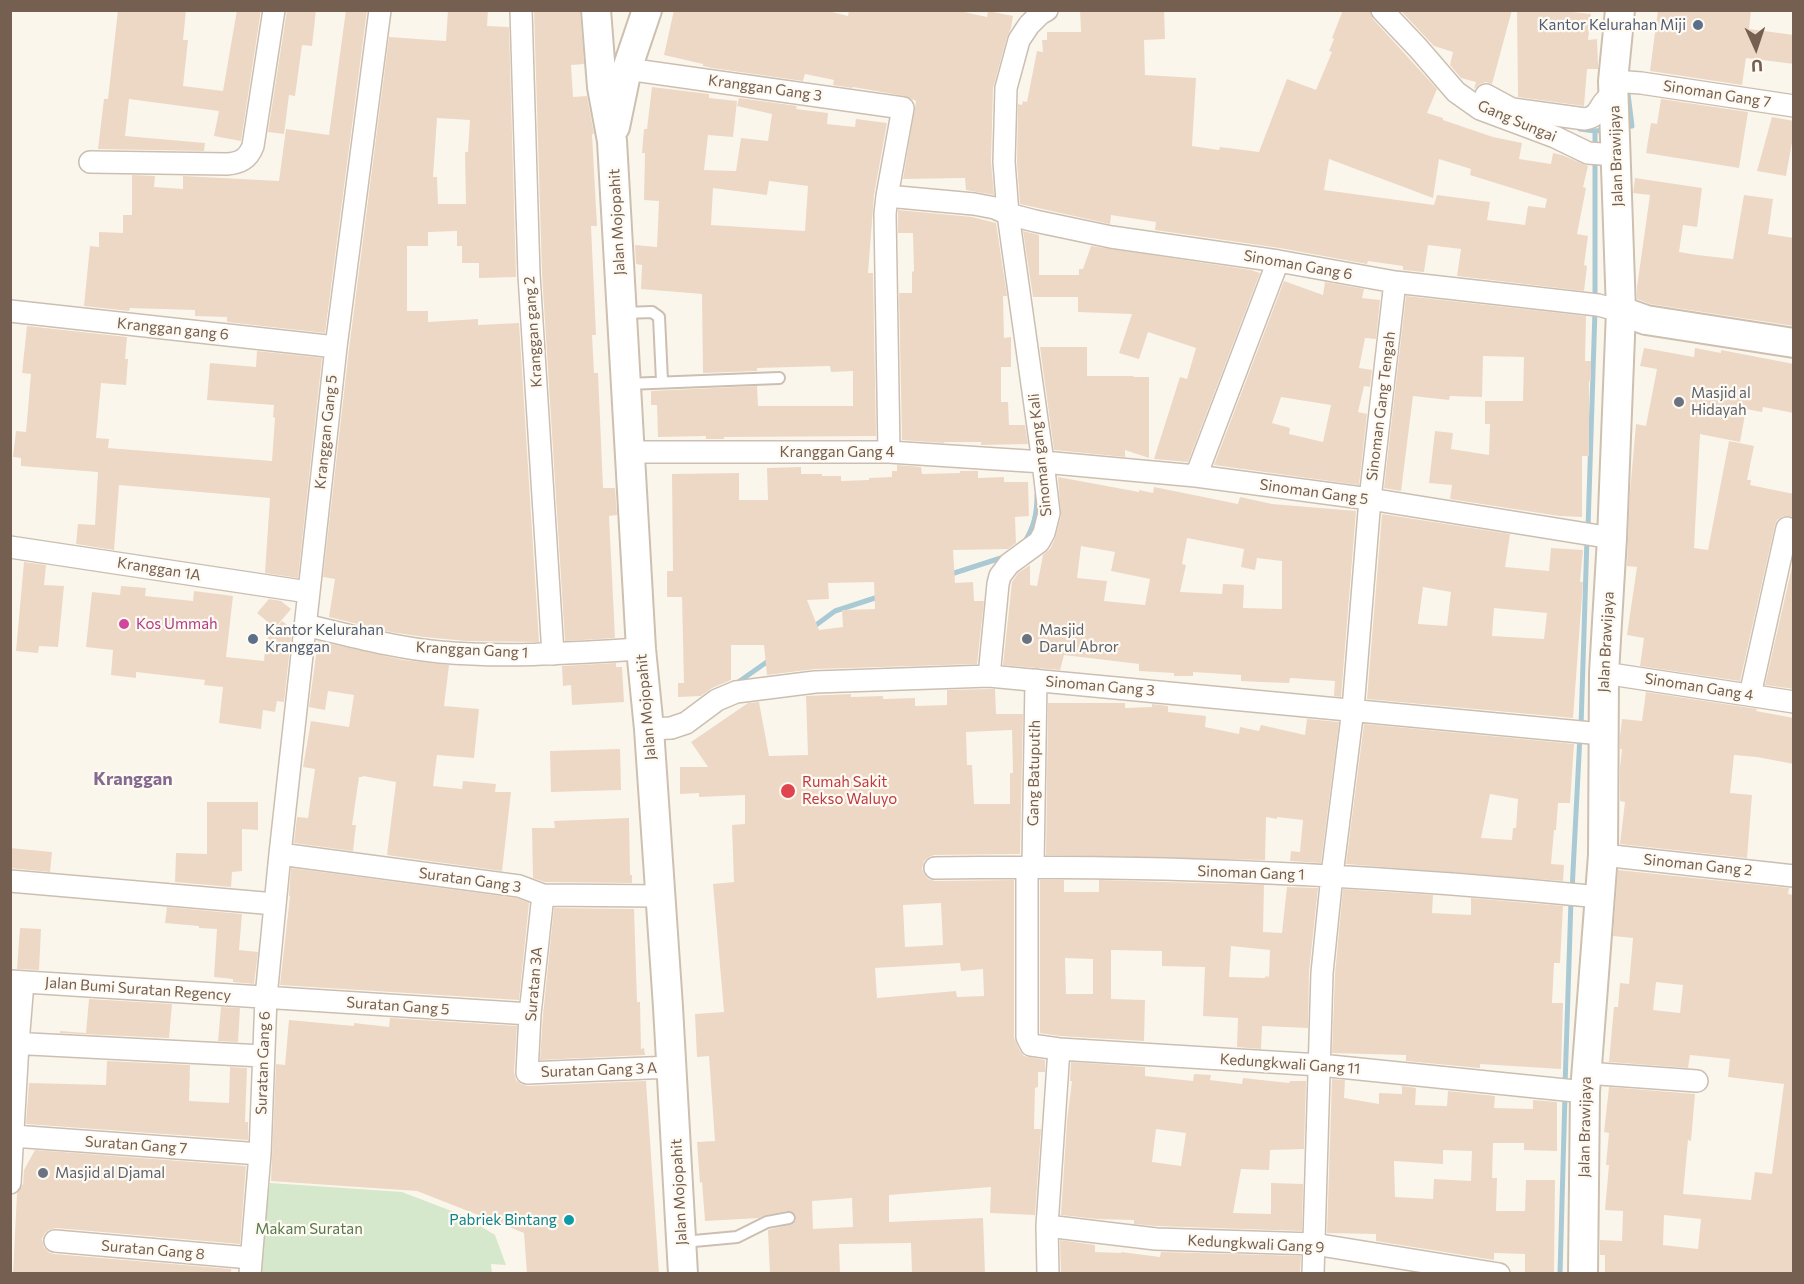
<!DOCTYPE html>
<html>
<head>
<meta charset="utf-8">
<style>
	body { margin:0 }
	#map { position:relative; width:1804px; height:1284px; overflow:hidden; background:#fbf6ec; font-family:Commissioner,sans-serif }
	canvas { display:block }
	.frame { position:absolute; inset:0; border:12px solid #745f51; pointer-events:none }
	.north { position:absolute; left:1726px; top:18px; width:60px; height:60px; -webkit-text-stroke:4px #fefaf2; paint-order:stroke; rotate:177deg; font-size:16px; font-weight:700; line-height:24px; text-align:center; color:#745f51 }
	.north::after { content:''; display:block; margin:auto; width:21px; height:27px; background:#745f51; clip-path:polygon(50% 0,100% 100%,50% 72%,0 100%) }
</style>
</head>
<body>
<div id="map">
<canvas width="1804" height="1284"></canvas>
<div class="frame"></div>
<div class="north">U</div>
</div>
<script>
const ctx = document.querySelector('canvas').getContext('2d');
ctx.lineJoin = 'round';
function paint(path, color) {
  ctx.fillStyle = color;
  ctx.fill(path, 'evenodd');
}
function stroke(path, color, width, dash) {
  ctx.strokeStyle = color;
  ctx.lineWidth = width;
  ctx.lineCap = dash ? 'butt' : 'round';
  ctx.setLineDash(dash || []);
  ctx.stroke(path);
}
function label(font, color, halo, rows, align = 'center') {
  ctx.font = font + ' Commissioner,sans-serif';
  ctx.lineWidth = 4.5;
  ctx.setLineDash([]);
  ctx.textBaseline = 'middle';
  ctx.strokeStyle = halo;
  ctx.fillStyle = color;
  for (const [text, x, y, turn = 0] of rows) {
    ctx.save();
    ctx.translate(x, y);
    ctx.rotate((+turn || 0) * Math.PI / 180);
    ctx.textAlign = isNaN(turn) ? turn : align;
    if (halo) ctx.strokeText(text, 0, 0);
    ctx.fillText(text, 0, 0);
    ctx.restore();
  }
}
paint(new Path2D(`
	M270,1183L402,1192L462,1215L495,1235L506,1265L491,1264L492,1274H257Z`), '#d5e8cb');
stroke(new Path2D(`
	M1624,127L1632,126L1627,86
	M1580,129L1595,131L1606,130
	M1595,147V131
	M1595,157V300
	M1588,528L1595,310
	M1024,543C1034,527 1037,514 1037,495
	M948,575L1004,557
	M812,628L835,611L881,596
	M737,683L771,659
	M1581,726L1587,538
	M1572,891L1580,735
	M1565,1086L1571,900
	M1560,1274L1565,1095`), '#a9cad4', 5);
paint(new Path2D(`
	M118,10H186L183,40H188L183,86L223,91L237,10H261L241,141L214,136L219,111L129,99L125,136L205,143L204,151L98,149L104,99H108Z
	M287,10H316L312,46L302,45L295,96L289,95L284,134L268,132Z
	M346,10H367L325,333L227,322V317L195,316V310L130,308L129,311L84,306L90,246L99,247V232L123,233V215H132V175L155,176L154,187L183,189V176L279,181L286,129L329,135Z
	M448,10H488L487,26L509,27L516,277L479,278V263H462V246H457V231L428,232V246H407V311H428V322L478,319V325L519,323L539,642L466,641L424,637L391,632L329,617L335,579L323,577L349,349L389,37L446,41ZM437,118L470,120L468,152H465L466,204H438L437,177H433Z
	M534,10H580L584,64L571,65L573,97L587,96L594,134H592L597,226H591L596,335H592L594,373H598L603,488H615L617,515L609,516L615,638L565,641L542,274Z
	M674,10H824L848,16L849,10H955L987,17L988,11L1013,16L1011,28L1007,37L993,88L991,162L994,195L966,190L965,178L903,179L916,101L905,96L853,87L852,88L833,85L834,80L805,74L803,81L712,68L703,66V64L664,55Z
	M1080,10H1164L1165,39L1144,40L1145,75L1196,78L1192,146L1219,150L1220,147L1259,152L1287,79L1316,90L1332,52L1329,51L1334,39L1332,38L1343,10H1370L1373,19L1437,89L1427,113L1443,118V120L1493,137L1522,143L1519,159L1551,164L1553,153L1562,155L1588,166L1583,187L1586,188L1577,234L1588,236L1584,265L1587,266L1584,291L1457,276L1461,249L1428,245L1424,272L1403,270V266L1368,261L1367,264L1280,248L1155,230L1156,222L1111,215L1110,224L1020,204L1017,162L1018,104L1022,105L1023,101L1027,102L1037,51L1043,52L1042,40H1047V32H1081ZM1329,159L1433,198L1439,159L1471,169L1470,175L1547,199L1545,208L1528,206L1525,225L1487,220L1490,202L1437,195L1434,205L1324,190Z
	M1400,10H1512L1492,84L1486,82L1480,84L1474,89L1476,82L1461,78L1450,65L1453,52L1434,46Z
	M1517,10H1553L1591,14L1588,40L1597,39L1598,64V69H1587L1584,106L1518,97Z
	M1658,10H1751L1749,29L1794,35V64L1746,58L1742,85L1650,71Z
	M652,87L709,94V98L737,101L733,137L708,135L704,170L736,171L741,138L768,141L772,114L737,106L739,98L797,106L796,109L828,113L827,124L855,127L856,119L887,123L874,195L868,273H873L876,436L724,437V439H706V436L658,437L657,405H651V391L757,386L758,406H853V371L831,372L830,366L757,368V371L703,373L702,294L641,289L642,265L636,264L635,245L657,247L659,201L644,200L645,153H642L644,129H647ZM769,181L808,186L805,231L711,225L713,188L767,195Z
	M1661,99L1748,112L1739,168L1646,153L1651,123L1657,124Z
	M1772,117L1794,121V131L1786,176L1757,171Z
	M1635,178L1702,188L1697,227L1683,225L1679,252L1697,255L1733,259L1744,195L1773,199L1768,234L1794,238V326L1650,304L1637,299V287L1650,195L1633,193Z
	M898,210L972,217L996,223L1007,296H1003L1004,338L1011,337V367H1001V402H1008L1009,425H1025L1028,444L981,445V442H944V443L902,440L899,293H912V272L914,271L913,233H898Z
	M1023,231L1039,235V275H1079V269H1083L1091,246L1251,270L1260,273L1188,462L1154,459L1180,377L1187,379L1196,348L1148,332L1139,359L1119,353L1132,314L1078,312V297H1033Z
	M1284,281L1323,295L1325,282L1364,289L1362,298L1380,300L1376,339L1365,338L1359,368L1372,370L1370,387L1364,386L1358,412L1367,414L1359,485L1214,465ZM1281,397L1331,405L1323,442L1289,434L1290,428L1272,423Z
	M1406,296L1586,316L1585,361H1591V381H1589V456H1582V517L1559,516L1450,499L1452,485L1429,483L1435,431L1453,433L1451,449L1489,455L1490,424H1485V401H1523L1524,357L1483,356L1482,397L1450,396L1449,400L1413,396L1401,491L1384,488Z
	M27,326L127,337L125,359H128L126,385L101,383L96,438L109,439L108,448L272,461L275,418L273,417L274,405L207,400L210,363L256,367L257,351L322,358L298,578L265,573L270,498L119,485L114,550L76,544L78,524L95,525L98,472L21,466V458L13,457L16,431L26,432L31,374L22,373Z
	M1040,347H1087V376H1134L1133,377H1149V458L1125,450V457L1054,450Z
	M1644,348L1694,357L1695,348L1721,353V350L1794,364V413L1763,407L1762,412L1746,409L1740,442L1700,434L1694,548L1708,550L1729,441L1754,446L1747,480H1751L1750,485L1794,494V517L1789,516H1783L1777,520L1775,525L1740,681L1640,666L1644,638L1627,635L1637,567L1627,566L1630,492L1636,424L1646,426L1657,369L1640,366Z
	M897,465L921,467L922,474L960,473V471H978V478L1004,477V482H1028L1029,516L1015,517L1016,543L1008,549L953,550L955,583L973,582L974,601H984L977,664L815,669L767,675L764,645H731V680L712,688L701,696L678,697V683H684L682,597H667V571H673L672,474L739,473V500H768L767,468L801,467V474H822V476H841V481L869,480V478L892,477V471H897ZM874,582L875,609L842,610L843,627L819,630L807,600L829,599L828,583Z
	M1058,477L1139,492V490L1153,493L1154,487L1238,504L1240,497L1272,504L1356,511L1341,697L1334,696L1335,681L1290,678L1289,683L1261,682L1241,681V675L1193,672V676H1174V673L1139,671V664L1064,655L1060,670L1003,665L1012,582L1018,573L1030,565V585L1037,586L1043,555L1050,549L1055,539L1061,516ZM1187,538L1244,549L1241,567L1255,570L1257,558L1282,561V609L1243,608L1244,585L1223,584L1222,594L1180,592L1186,565L1182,564ZM1081,546L1115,552L1111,571L1150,579L1145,605L1104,601L1107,581L1077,578Z
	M1382,514L1510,534L1505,567L1549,571L1551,548L1583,550L1580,582H1583L1573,718L1367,699ZM1423,587L1451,592L1447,626L1418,624ZM1494,608L1547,613L1544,639L1492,636Z
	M1794,558V689L1765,685Z
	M24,562L46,565L44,585L64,586L58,647L39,646L38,653L16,651Z
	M121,586L146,588L145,596L193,601L194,591L233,596L226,657L264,661L266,640L282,621L292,629L284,702L277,701L275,712L263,710L261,729L219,723L223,687L204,685L205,680L136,672V678L111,675L113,650L86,647L92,592L120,595Z
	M269,599L281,601L291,609L275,628L257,613Z
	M318,641L403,660L449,665L444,706L479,709L474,758L437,755L433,786L462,789L463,781L496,784L495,792H511L502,871L387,855L396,782L363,776L362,777H359L352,825H356L353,851L294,843L297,817L308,818L315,769L303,767L311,721L349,727L354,695L328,691L325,710L309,707Z
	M616,663V667H622L624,702L572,705L571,685L563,686L562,666Z
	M989,689H995L996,714H1023L1020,854L934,855L929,857L924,861L922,869L924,874L928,879L935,881L1014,880V1038L1020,1051L1024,1056L1045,1060V1072H1038V1087L1035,1088L1034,1129H1041L1035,1215L990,1213L991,1187L889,1195V1222L983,1218L985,1274H912L911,1243L839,1244L840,1274H770L768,1230L793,1224L796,1220L795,1214L788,1211L765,1215L759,1218L705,1221L702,1182L700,1183L697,1142L715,1141L709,1056L697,1057L695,1014L724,1012L713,884L734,882L732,825L745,824V795L699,797V793L680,794V767H708L691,742L748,703L759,702L769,756L808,755L806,696L851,694V697L883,696V699L915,698V706L947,705V690ZM1012,730L1013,773H1010V804H974L972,765H967L966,732ZM941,903L943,945L905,947L903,905ZM960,963L961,971L983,969L984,996L957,997L956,991L877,998L875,968ZM852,1198L853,1227L813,1229L812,1201Z
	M1646,692L1757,709L1756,711L1794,718V764L1757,757L1734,755L1730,793L1752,795L1747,858L1620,844L1625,802L1620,801V767L1622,749H1620V737L1622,719L1642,721Z
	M1048,703H1125V708L1152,707V704L1168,706V712L1206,716L1205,727L1239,734L1240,727L1259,731L1261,725L1305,735L1307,719L1339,722L1321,863L1290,861L1291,851L1300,852L1303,820L1277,817V819L1266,817L1265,860L1046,855Z
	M1364,724L1574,744L1570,803H1558L1556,830H1554L1551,864L1564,865L1563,881L1346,864ZM1490,794L1518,799L1516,828H1513L1512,840L1481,838Z
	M620,749L621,790L551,792L550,751Z
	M207,802H258V830L242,829V871L232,872L231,887L175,882L176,853L207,854Z
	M629,818L630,875H632V883L545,882L533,878L532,828H555L554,821Z
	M10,848L52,852L50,872L10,868Z
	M291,868L516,898L529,903L519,1000L280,985L290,896H289Z
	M1618,870L1789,888L1788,894L1794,895V1274L1735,1272L1734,1274H1605V1255H1600V1240L1622,1241L1623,1211L1605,1210L1609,1165H1606L1609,1133L1604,1132L1609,1087L1695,1094L1691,1141L1688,1140L1683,1194L1751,1200L1755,1172L1772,1174L1784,1084L1728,1077L1730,1059L1690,1055L1688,1068L1609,1062L1614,1007H1618L1620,983L1629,984L1633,938L1613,936ZM1656,982L1683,985L1680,1013L1653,1010ZM1664,1215L1701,1219L1698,1249L1663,1245Z
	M1040,880H1064V892H1099V880L1264,885L1263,932L1282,933L1287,887L1318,888L1309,972L1308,1028L1262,1026L1261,1049L1237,1047L1238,1018L1203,1016L1205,967L1162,966V951L1111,950V999L1145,1000L1144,1041L1060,1036L1040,1033ZM1231,946L1270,950L1269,977L1266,976L1265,978L1229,977ZM1065,958L1093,959V994H1066Z
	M1343,889L1433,895L1432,913L1471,915V898L1563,906L1560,963H1554L1552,1003H1563L1561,1069L1480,1064V1068L1406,1061V1055L1332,1053L1335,974Z
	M167,907L242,914L239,950L258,952L254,984L233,982V979L214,977L217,929L199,928V926L165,923Z
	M554,908L634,909L637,1002H640L641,1049L644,1048L645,1055L540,1060L543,1015Z
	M20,928L41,929L39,970L17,969Z
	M89,999L172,1004L169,1038L60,1033V1031L86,1033Z
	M221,1007L240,1008L238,1042L218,1041Z
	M390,1018L517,1026L514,1072L516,1080L521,1084L528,1086L646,1081L659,1274H527L524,1233L417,1191L271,1181L276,1064L285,1065L289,1020L354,1026V1023L389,1027Z
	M107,1061L190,1065L189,1101L229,1103L230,1067L247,1068L245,1122H248V1140L26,1124L29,1083L106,1085Z
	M1071,1062L1145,1067V1076L1193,1081L1194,1074L1211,1075L1210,1080L1242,1084L1243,1078L1289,1083L1290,1081H1306L1304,1149L1270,1150L1269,1170L1241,1169L1233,1213L1271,1214V1183L1303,1184L1302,1231L1157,1226L1134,1224V1220L1097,1219L1061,1215L1067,1121L1072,1081H1070ZM1156,1129L1186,1133L1181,1166L1152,1162Z
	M1332,1079L1345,1080L1344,1098L1379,1104V1093L1402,1094V1086L1416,1088L1415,1105L1447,1106L1448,1091L1495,1096L1494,1108L1533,1109V1100L1557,1102V1151L1524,1150V1143H1493L1492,1178H1497L1496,1211H1525L1526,1180H1555L1554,1272H1525V1254L1494,1253V1260L1376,1241V1234L1327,1233ZM1443,1150L1472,1151L1471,1181L1434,1179L1433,1199L1395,1197L1394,1161L1443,1164Z
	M35,1150L246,1166L240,1244L56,1228L49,1230L45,1233L42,1239L44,1247L48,1252L54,1254L231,1269V1274H13L17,1193L23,1184L24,1170Z
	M1060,1240L1095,1245V1252L1121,1253V1252L1160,1257L1161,1252L1301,1256L1300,1274H1061Z`), '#edd8c6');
const lane = new Path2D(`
	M624,313L652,312L659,317L662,381
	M627,384L779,378
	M683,1242L737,1237L767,1222L789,1218`);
const street = new Path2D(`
	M521,10L529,275L553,654
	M1382,10L1418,48L1456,92L1480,109L1555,137L1588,153L1616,155
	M627,69L903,108L887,196L885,214L889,452
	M1613,81L1641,83L1794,106
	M1486,95L1512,109L1585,119C1603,116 1598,100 1614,96
	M90,162L227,164C240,163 248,159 253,146L274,10
	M887,196L974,204L995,208L1008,214L1035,221L1111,237L1278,261L1395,282L1598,305L1621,311
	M10,311L336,347
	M630,452H889L1043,462L1196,476L1370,499L1612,538
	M1196,476L1278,261
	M10,547L308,592
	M305,625C349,635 394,648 440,652C506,658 575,653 641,649
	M1604,673L1794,702
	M989,676L998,584L1000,576L1009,564L1039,542L1044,533L1049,513L1043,462L1008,214L1004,162L1006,88L1019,40L1029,25L1040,14L1047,10
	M1750,695L1787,528
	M649,729L671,728L686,723L717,700L736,692L815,682L989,676L1602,734
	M280,854L519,886L543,895L660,896
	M1603,855L1794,876
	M1027,866V1037L1031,1045L1059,1049L1320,1065L1585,1092
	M1033,866L1036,680
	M935,868C1156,864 1380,875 1600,897
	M10,881L275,904
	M543,895L530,1014L527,1073L672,1067
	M10,981L530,1014
	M10,1043L263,1056
	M1586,1073L1697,1081
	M13,1136L260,1154
	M10,1183L18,1044L23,982
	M1047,1226L1156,1239L1314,1244L1499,1274
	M55,1241L251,1258
	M250,1274L260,1154L266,997L280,854L336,347L380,10
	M1048,1274L1047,1226L1059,1049
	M1313,1274L1322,973L1332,875L1353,709L1370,499L1395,282`);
const secondary = new Path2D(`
	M596,10L602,87L612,141L641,649L649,729L668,1007L683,1274
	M615,127L627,69L647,10
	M1621,311L1646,320L1794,343
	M1583,1274L1585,1092L1603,855L1604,673L1612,538L1621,311L1613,81L1620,10`);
stroke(lane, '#ccbfb2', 14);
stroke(street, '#ccbfb2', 24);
stroke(secondary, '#cec0b0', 32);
stroke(lane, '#fff', 10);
stroke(street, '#fff', 21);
stroke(secondary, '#fff', 28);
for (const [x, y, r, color] of [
	[1698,25,6,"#5c6f8a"],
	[1679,402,6,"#6b7280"],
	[124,624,6,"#d1479c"],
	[253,639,6,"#5c6f8a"],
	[1027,639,6,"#6b7280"],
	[788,791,8,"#e0444e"],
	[43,1173,6,"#6b7280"],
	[569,1220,6,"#0f9aa8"]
]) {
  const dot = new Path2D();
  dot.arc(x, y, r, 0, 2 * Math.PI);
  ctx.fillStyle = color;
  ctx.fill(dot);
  stroke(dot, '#fefaf2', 2);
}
label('15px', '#4e5e75', '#fefaf2', [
	["Kantor Kelurahan Miji",1686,25],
	["Kantor Kelurahan",265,630,"left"],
	["Kranggan",265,647,"left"]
], 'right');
label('15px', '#745f51', '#fefaf2', [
	["Kranggan Gang 3",765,88,8],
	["Sinoman Gang 7",1717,94,9],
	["Gang Sungai",1517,121,23],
	["Jalan Brawijaya",1616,156,-92],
	["Jalan Mojopahit",617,222,-93],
	["Sinoman Gang 6",1298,265,10],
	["Kranggan gang 6",173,329,6],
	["Kranggan gang 2",533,332,-94],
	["Sinoman Gang Tengah",1381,406,-83],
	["Kranggan Gang 5",326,432,-84],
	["Kranggan Gang 4",837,452],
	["Sinoman gang Kali",1040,455,-96],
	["Sinoman Gang 5",1314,492,8],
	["Kranggan 1A",159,569,9],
	["Jalan Brawijaya",1606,642,-87],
	["Kranggan Gang 1",472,650,3],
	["Sinoman Gang 3",1100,686,5],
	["Sinoman Gang 4",1699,687,9],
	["Jalan Mojopahit",646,707,-95],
	["Gang Batuputih",1034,773,-89],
	["Sinoman Gang 2",1698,865,6],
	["Sinoman Gang 1",1251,873,2],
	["Suratan Gang 3",470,880,8],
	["Suratan 3A",534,984,-85],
	["Jalan Bumi Suratan Regency",138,989,4],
	["Suratan Gang 5",398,1006,4],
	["Suratan Gang 6",263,1063,-88],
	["Kedungkwali Gang 11",1290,1064,4],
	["Suratan Gang 3 A",599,1070,-2],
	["Jalan Brawijaya",1585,1127,-89],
	["Suratan Gang 7",136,1145,4],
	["Jalan Mojopahit",679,1192,-93],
	["Kedungkwali Gang 9",1256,1244,3],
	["Suratan Gang 8",153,1250,5]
]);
label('15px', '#5b616d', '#fefaf2', [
	["Masjid al",1691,393],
	["Hidayah",1691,410],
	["Masjid",1039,630],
	["Darul Abror",1039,647],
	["Masjid al Djamal",55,1173]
], 'left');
label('15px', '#b23c85', '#fefaf2', [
	["Kos Ummah",136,624]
], 'left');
label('15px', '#be3a42', '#fefaf2', [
	["Rumah Sakit",802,782],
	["Rekso Waluyo",802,799]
], 'left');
label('15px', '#0d838f', '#fefaf2', [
	["Pabriek Bintang",557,1220]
], 'right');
label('15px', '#54784a', '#fefaf2', [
	["Makam Suratan",309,1229]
]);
label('bold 18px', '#85698f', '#fefaf2', [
	["Kranggan",133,779]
]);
</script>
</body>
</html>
